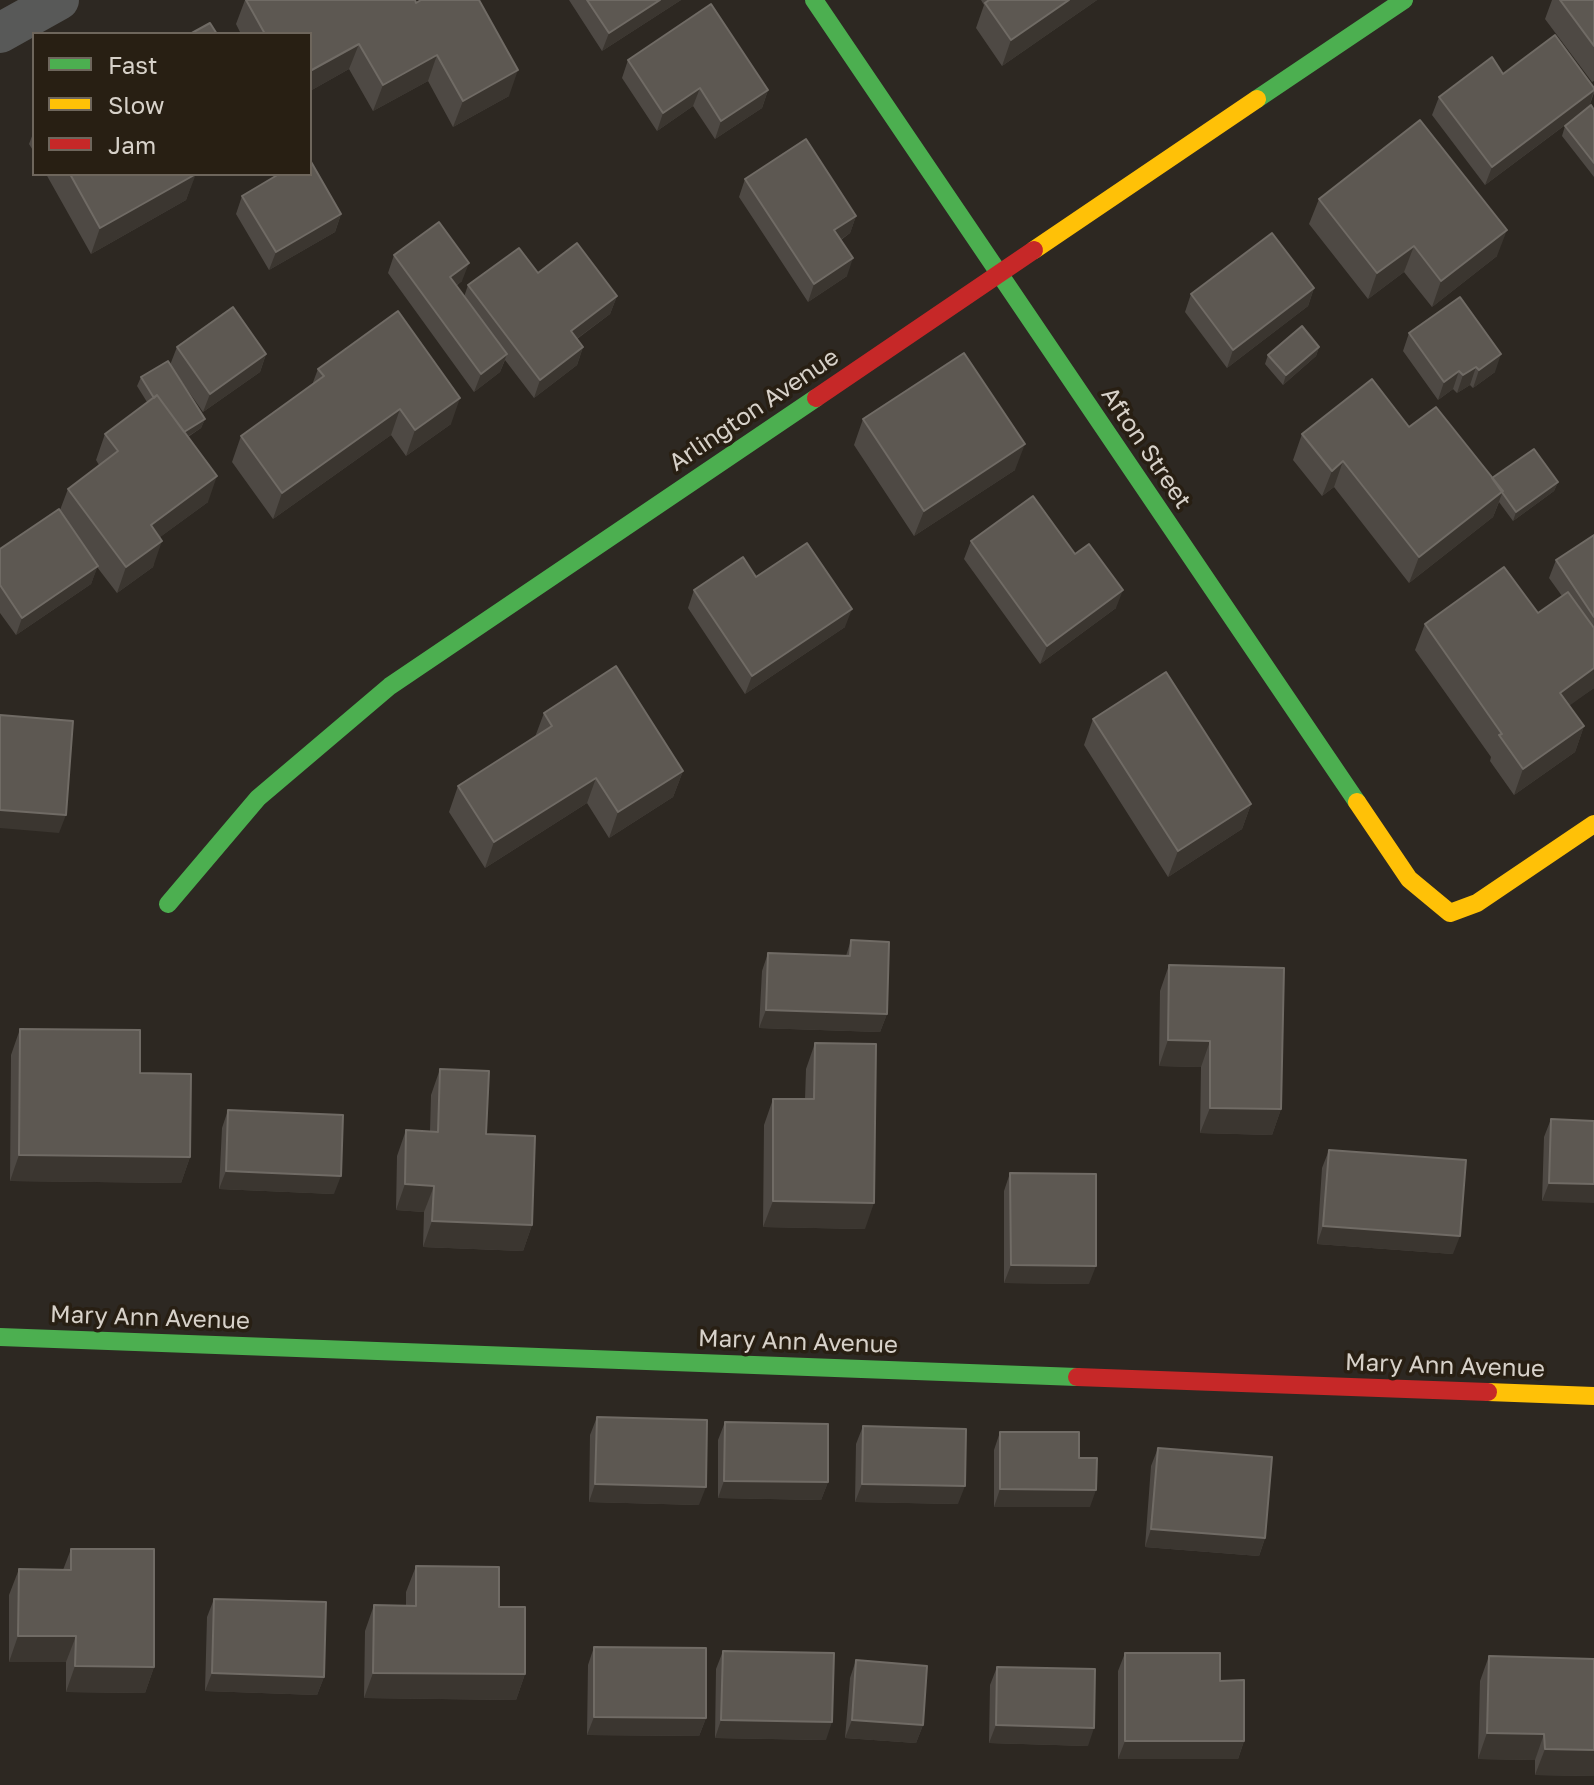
<!DOCTYPE html>
<html>
<head>
<meta charset="utf-8">
<style>
	body { margin:0 }
	#map { position:relative; width:1594px; height:1785px; overflow:hidden; background:#2d2822; font-family:"Golos Text",sans-serif }
	canvas { display:block }
	.legend { position:absolute; left:32px; top:32px; width:280px; height:144px; box-sizing:border-box; background:#281f13; border:2px solid #6e665c; margin:0; padding:10px 14px; list-style:none; font-size:24px; color:#d7d1c9 }
	.legend li { display:flex; align-items:center; gap:16px; height:40px }
	.legend b { width:40px; border:2px solid #6e665c }
</style>
</head>
<body>
<div id="map">
<canvas width="1594" height="1785"></canvas>
<ul class="legend">
<li><b style="height:10px;background:#4caf50"></b>Fast</li>
<li><b style="height:10px;background:#ffc107"></b>Slow</li>
<li><b style="height:10px;background:#c62828"></b>Jam</li>
</ul>
</div>
<script>
const ctx = document.querySelector('canvas').getContext('2d');
ctx.lineJoin = 'round';
function stroke(path, color, width, dash) {
  ctx.strokeStyle = color;
  ctx.lineWidth = width;
  ctx.lineCap = dash ? 'butt' : 'round';
  ctx.setLineDash(dash || []);
  ctx.stroke(path);
}
function paint(path, color) {
  ctx.fillStyle = color;
  ctx.fill(path, 'evenodd');
}
function label(font, color, halo, rows, align = 'center') {
  ctx.font = font + ' "Golos Text",sans-serif';
  ctx.lineWidth = 7;
  ctx.setLineDash([]);
  ctx.textBaseline = 'middle';
  ctx.strokeStyle = halo;
  ctx.fillStyle = color;
  for (const [text, x, y, turn = 0] of rows) {
    ctx.save();
    ctx.translate(x, y);
    ctx.rotate((+turn || 0) * Math.PI / 180);
    ctx.textAlign = isNaN(turn) ? turn : align;
    if (halo) ctx.strokeText(text, 0, 0);
    ctx.fillText(text, 0, 0);
    ctx.restore();
  }
}
stroke(new Path2D(`
	M0,33L59,0`), '#585958', 40);
stroke(new Path2D(`
	M814,0L1357,802
	M1257,99L1404,0
	M168,904L258,798L390,686L816,398
	M0,1337L1077,1377`), '#4caf50', 18);
stroke(new Path2D(`
	M1034,250L1257,99
	M1357,802L1409,879L1450,913L1477,903L1594,824
	M1488,1392L1594,1396`), '#ffc107', 18);
stroke(new Path2D(`
	M816,398L1034,250
	M1077,1377L1488,1392`), '#c62828', 18);
paint(new Path2D(`
	M245,0H415L509,96L453,127L428,81L373,111L349,69L310,91V34H241L236,24Z
	M569,0H681L602,51Z
	M981,0H1097L1002,66L976,28L984,5Z
	M1552,0H1594V81L1592,82L1545,19Z
	M628,60L768,90L762,108L715,139L693,106L657,131L622,78Z
	M1594,88V93L1589,107L1594,110V177L1562,136L1565,126L1584,111L1485,185L1432,115L1439,97Z
	M34,131V152L29,144Z
	M46,174H195L186,200L91,254Z
	M745,179L856,216L850,233L841,240L847,276L808,302L739,197Z
	M242,196L341,214L335,232L269,270L236,214Z
	M1319,199L1497,256L1432,307L1404,272L1368,299L1309,224Z
	M394,255L462,281L456,286L464,297L468,285L538,273L617,296L610,314L577,339L583,347L577,365L534,398L505,360L500,372L474,392L388,273Z
	M1314,288L1308,306L1227,368L1185,312L1191,294Z
	M1409,333L1495,372L1473,388L1470,385L1457,393L1453,389L1438,400L1403,351Z
	M177,347L266,354L260,372L203,412L172,368L205,419L201,428L188,437L208,502L160,537L153,567L117,593L97,567L91,584L16,635L0,613V549L60,510L68,489L99,465L96,460L105,434L147,402L137,386L141,377L170,365Z
	M1319,347L1316,356L1283,385L1265,364L1268,355Z
	M318,369L451,424L406,456L391,435L273,519L232,462L241,436L312,385Z
	M863,419L1015,470L914,536L854,445Z
	M1409,427L1492,478L1558,482L1554,491L1513,521L1499,502L1493,517L1409,583L1334,487L1322,496L1293,460L1302,434Z
	M1594,535V688L1569,705L1584,726L1575,752L1514,795L1490,761L1491,757L1415,650L1425,624L1538,613L1562,596L1549,578L1556,560Z
	M971,541L1075,554L1116,608L1040,664L964,559Z
	M756,577L845,627L745,694L688,608L694,590Z
	M544,713L683,771L673,797L609,838L587,803L485,868L449,812L458,786L535,737Z
	M1093,719L1251,804L1242,829L1168,877L1084,745Z
	M851,940L887,1014L880,1032L759,1028L762,971L768,953L846,956Z
	M1169,965L1281,1109L1272,1135L1200,1133L1201,1067L1159,1066L1160,991Z
	M20,1029L140,1073L190,1157L181,1183L10,1181L11,1055Z
	M815,1043L865,1229L763,1227L764,1125L773,1099H805L806,1069Z
	M440,1069L486,1134L532,1225L523,1251L423,1247L424,1212L396,1210L397,1156L406,1130L430,1131L431,1095Z
	M228,1110L334,1194L219,1189L222,1128Z
	M1551,1119L1594,1121L1542,1201L1544,1137Z
	M1329,1150L1453,1254L1317,1244L1322,1168Z
	M1010,1173L1089,1284L1004,1283V1191Z
	M597,1417L699,1505L589,1502L590,1435Z
	M725,1422L828,1482L821,1500L718,1498V1440Z
	M863,1426L958,1504L855,1502L856,1444Z
	M1000,1432L1079,1458L1090,1507H994V1450Z
	M1158,1448L1265,1538L1259,1556L1145,1547L1151,1466Z
	M71,1549L154,1667L145,1693L66,1692V1662H9V1595L19,1569L63,1570Z
	M416,1566L499,1607L525,1674L516,1700L364,1698L365,1631L374,1605L406,1606V1592Z
	M214,1599L324,1677L317,1695L205,1691L207,1617Z
	M594,1647L706,1718L699,1736L587,1735L588,1665Z
	M723,1651L826,1740L715,1738L716,1669Z
	M1125,1653L1220,1681L1244,1741L1238,1759H1118V1671Z
	M1489,1656L1594,1659V1776L1535,1775V1760L1478,1759L1480,1681Z
	M856,1660L923,1725L916,1743L845,1738L850,1678Z
	M997,1667L1088,1746L989,1743L990,1685Z`), '#4e4944');
paint(new Path2D(`
	M660,0H681L602,51L609,33Z
	M1069,0H1097L1002,66L1011,40Z
	M359,44L349,69L310,91V71Z
	M437,55L428,81L373,111L383,85Z
	M518,70L509,96L453,127L463,101Z
	M700,88L693,106L657,131L663,113Z
	M768,90L762,108L715,139L721,121Z
	M1594,90L1589,107L1485,185L1492,167Z
	M196,174L186,200L91,254L100,228Z
	M341,214L335,232L269,270L276,252Z
	M856,216L850,233L828,248L834,230Z
	M1507,230L1497,256L1432,307L1441,281Z
	M1414,246L1404,272L1368,299L1377,273Z
	M853,258L847,276L808,302L814,284Z
	M469,263L462,281L443,295L450,277Z
	M1314,288L1308,306L1227,368L1233,350Z
	M617,296L610,314L564,348L571,331Z
	M583,347L577,365L534,398L540,380Z
	M1319,347L1316,356L1283,385L1286,375Z
	M266,354L260,372L203,412L210,394Z
	M507,354L500,372L474,392L481,374Z
	M1501,354L1495,372L1473,388L1479,370Z
	M1476,367L1470,385L1457,393L1463,375Z
	M1459,371L1453,389L1438,400L1444,382Z
	M460,398L451,424L406,456L415,430Z
	M400,409L391,435L273,519L282,493Z
	M205,419L201,428L174,445L177,436Z
	M1025,444L1015,470L914,536L924,511Z
	M1343,461L1334,487L1322,496L1332,471Z
	M217,476L208,502L141,551L151,525Z
	M1558,482L1554,491L1513,521L1516,512Z
	M1503,491L1493,517L1409,583L1419,557Z
	M162,541L153,567L117,593L126,567Z
	M98,566L91,584L16,635L22,618Z
	M1123,590L1116,608L1040,664L1047,646Z
	M852,609L845,627L745,694L752,676Z
	M1594,668V688L1551,719L1560,693Z
	M1584,726L1575,752L1514,795L1523,769Z
	M683,771L673,797L609,838L618,812Z
	M596,778L587,803L485,868L494,842Z
	M1251,804L1242,829L1168,877L1178,851Z
	M0,810L66,815L59,833L0,828Z
	M766,1010L887,1014L880,1032L759,1028Z
	M1168,1040L1210,1041L1201,1067L1159,1066Z
	M1210,1108L1281,1109L1272,1135L1200,1133Z
	M19,1155L190,1157L181,1183L10,1181Z
	M226,1171L341,1176L334,1194L219,1189Z
	M1549,1183L1594,1184V1203L1542,1201Z
	M405,1184L434,1186L424,1212L396,1210Z
	M773,1201L874,1203L865,1229L763,1227Z
	M432,1221L532,1225L523,1251L423,1247Z
	M1323,1226L1460,1236L1453,1254L1317,1244Z
	M1011,1265L1096,1266L1089,1284L1004,1283Z
	M724,1481L828,1482L821,1500L718,1498Z
	M595,1484L706,1487L699,1505L589,1502Z
	M862,1484L965,1486L958,1504L855,1502Z
	M1000,1489L1096,1490L1090,1507H994Z
	M1151,1529L1265,1538L1259,1556L1145,1547Z
	M18,1636H76L66,1662H9Z
	M75,1666L154,1667L145,1693L66,1692Z
	M212,1673L324,1677L317,1695L205,1691Z
	M373,1673L525,1674L516,1700L364,1698Z
	M594,1717L706,1718L699,1736L587,1735Z
	M721,1720L832,1722L826,1740L715,1738Z
	M852,1720L923,1725L916,1743L845,1738Z
	M996,1725L1094,1728L1088,1746L989,1743Z
	M1487,1733L1544,1734L1535,1760L1478,1759Z
	M1125,1741H1244L1238,1759H1118Z
	M1545,1749L1594,1750V1776L1535,1775Z`), '#3b3630');
const building = new Path2D(`
	M246,0H415L416,3L421,0H479L518,70L463,101L437,55L383,85L359,44L310,71V34H265Z
	M587,0H660L609,33Z
	M989,0H1069L1011,40L985,3Z
	M1560,0H1594V46Z
	M711,4L768,90L721,121L700,88L663,113L628,60Z
	M210,23L217,34H190Z
	M1555,35L1594,88V90L1492,167L1439,97L1492,57L1503,74Z
	M1591,105L1594,110V163L1565,126Z
	M1420,120L1507,230L1441,281L1414,246L1377,273L1319,199Z
	M806,139L856,216L834,230L853,258L814,284L745,179Z
	M310,160L341,214L276,252L242,196L279,174H310Z
	M70,174H196L100,228Z
	M439,222L469,263L450,277L507,354L481,374L394,255Z
	M1272,233L1314,288L1233,350L1191,294Z
	M577,243L617,296L571,331L583,347L540,380L468,285L519,248L538,273Z
	M1460,297L1501,354L1479,370L1476,367L1463,375L1459,371L1444,382L1409,333Z
	M233,307L266,354L210,394L177,347Z
	M398,311L460,398L415,430L400,409L282,493L241,436L324,376L318,369Z
	M1302,326L1319,347L1286,375L1268,355Z
	M964,353L1025,444L924,511L863,419Z
	M168,361L205,419L184,432L157,395L154,398L141,377Z
	M1372,379L1409,427L1436,407L1503,491L1419,557L1343,461L1332,471L1302,434Z
	M157,395L217,476L151,525L162,541L126,567L68,489L118,451L105,434Z
	M1534,449L1558,482L1516,512L1492,478Z
	M1033,496L1075,554L1089,544L1123,590L1047,646L971,541Z
	M59,509L98,566L22,618L0,585V549Z
	M1594,535V617L1556,560Z
	M807,543L852,609L752,676L694,590L743,557L756,577Z
	M1504,567L1538,613L1568,592L1594,628V668L1560,693L1584,726L1523,769L1499,735L1502,734L1425,624Z
	M616,666L683,771L618,812L596,778L494,842L458,786L552,726L544,713Z
	M1166,672L1251,804L1178,851L1093,719Z
	M0,715L73,721L66,815L0,810Z
	M851,940L889,942L887,1014L766,1010L768,953L850,956Z
	M1169,965L1284,968L1281,1109L1210,1108V1041L1168,1040Z
	M20,1029L140,1030V1073L191,1074L190,1157L19,1155Z
	M815,1043L876,1044L874,1203L773,1201V1099H814Z
	M440,1069L489,1071L486,1134L535,1136L532,1225L432,1221L434,1186L405,1184L406,1130L438,1132Z
	M228,1110L343,1115L341,1176L226,1171Z
	M1551,1119L1594,1121V1184L1549,1183Z
	M1329,1150L1466,1160L1460,1236L1323,1226Z
	M1010,1173L1096,1174V1266L1011,1265Z
	M597,1417L707,1420L706,1487L595,1484Z
	M725,1422L828,1424V1482L724,1481Z
	M863,1426L966,1429L965,1486L862,1484Z
	M1000,1432H1079V1458H1097L1096,1490L1000,1489Z
	M1158,1448L1272,1457L1265,1538L1151,1529Z
	M71,1549H154V1667L75,1666L76,1636H18L19,1569L71,1570Z
	M416,1566L499,1567V1607H525V1674L373,1673L374,1605L416,1606Z
	M214,1599L326,1602L324,1677L212,1673Z
	M594,1647L706,1648V1718L594,1717Z
	M723,1651L834,1653L832,1722L721,1720Z
	M1125,1653H1220V1681L1244,1680V1741H1125Z
	M1489,1656L1594,1659V1750L1545,1749L1544,1734L1487,1733Z
	M856,1660L927,1666L923,1725L852,1720Z
	M997,1667L1095,1669L1094,1728L996,1725Z`);
paint(building, '#5d5852');
stroke(building, '#706b65', 2);
label('24px', '#d7d1c9', '#281f13', [
	["Arlington Avenue",754,410,-34],
	["Afton Street",1146,448,56],
	["Mary Ann Avenue",150,1318,2],
	["Mary Ann Avenue",798,1342,2],
	["Mary Ann Avenue",1445,1366,2]
]);
</script>
</body>
</html>
